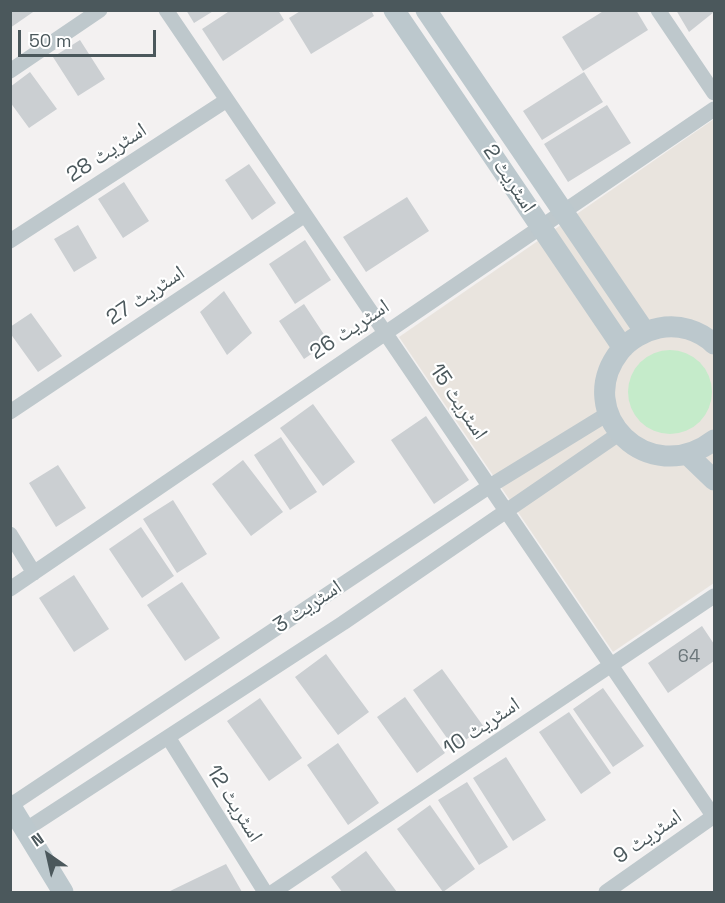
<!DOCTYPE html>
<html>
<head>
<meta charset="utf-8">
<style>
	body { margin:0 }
	#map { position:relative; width:725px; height:903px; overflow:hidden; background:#f3f1f1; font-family:"Space Grotesk",sans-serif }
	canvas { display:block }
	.frame { position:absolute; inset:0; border:12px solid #4b585c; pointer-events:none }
	.north { position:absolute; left:18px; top:825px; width:60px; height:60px; -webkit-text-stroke:4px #fff; paint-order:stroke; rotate:326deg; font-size:16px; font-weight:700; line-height:24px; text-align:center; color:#4b585c }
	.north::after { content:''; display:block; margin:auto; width:21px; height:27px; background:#4b585c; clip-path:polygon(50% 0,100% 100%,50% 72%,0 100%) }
	.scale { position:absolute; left:18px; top:30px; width:138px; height:27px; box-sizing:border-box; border:3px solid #4b585c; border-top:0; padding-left:8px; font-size:18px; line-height:21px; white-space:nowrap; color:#4b585c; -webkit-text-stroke:4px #fff; paint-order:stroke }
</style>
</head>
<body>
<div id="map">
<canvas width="725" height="903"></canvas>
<div class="frame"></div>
<div class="north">N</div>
<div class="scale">50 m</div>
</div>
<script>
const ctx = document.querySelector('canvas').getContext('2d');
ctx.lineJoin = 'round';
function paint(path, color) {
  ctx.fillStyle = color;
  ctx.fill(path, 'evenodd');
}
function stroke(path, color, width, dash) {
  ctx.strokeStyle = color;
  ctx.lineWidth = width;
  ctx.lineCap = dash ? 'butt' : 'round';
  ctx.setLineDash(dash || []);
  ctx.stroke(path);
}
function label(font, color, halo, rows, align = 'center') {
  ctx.font = font + ' "Space Grotesk","Noto Naskh Arabic",sans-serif';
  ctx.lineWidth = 4.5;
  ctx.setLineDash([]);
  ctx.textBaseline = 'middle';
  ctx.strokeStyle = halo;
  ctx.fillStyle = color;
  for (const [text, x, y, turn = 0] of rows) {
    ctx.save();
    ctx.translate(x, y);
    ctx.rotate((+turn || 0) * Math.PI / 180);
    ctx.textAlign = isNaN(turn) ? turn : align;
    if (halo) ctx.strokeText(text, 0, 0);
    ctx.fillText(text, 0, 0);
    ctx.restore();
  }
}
paint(new Path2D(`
	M714,119V583L613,652L399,337Z`), '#e9e4de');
paint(new Path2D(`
	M628 392a42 42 0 1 1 84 0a42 42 0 1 1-84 0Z`), '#c5ebca');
paint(new Path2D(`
	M10,10H36L10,28Z
	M186,10H215L194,23Z
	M231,10H278L284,20L223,61L202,29Z
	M302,10H371L374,16L311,54L289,18Z
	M605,10H636L648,30L583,71L562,37Z
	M676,10H714V12L689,32Z
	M80,40L105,79L78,96L53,57Z
	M30,72L57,109L29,128L10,102V87Z
	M584,72L603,102L542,140L523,111Z
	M607,105L631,143L568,182L544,144Z
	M249,164L276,203L252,220L225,180Z
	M124,182L149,221L123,238L98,199Z
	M407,197L429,231L366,272L343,237Z
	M78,225L97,258L74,272L54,239Z
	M305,240L331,280L295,304L269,264Z
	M224,291L252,333L227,355L200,312Z
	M304,304L329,342L304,359L279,321Z
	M31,313L62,356L38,372L10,333V327Z
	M313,404L355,462L323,486L280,428Z
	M426,416L469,480L434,504L391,440Z
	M281,437L317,492L290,510L254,455Z
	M243,460L283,512L251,536L212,484Z
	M58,465L86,508L56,527L29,483Z
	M173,500L207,554L177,573L143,519Z
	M141,527L174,576L142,598L109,549Z
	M74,575L109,629L74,652L39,598Z
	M182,582L220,638L185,661L147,605Z
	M702,626L714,644V661L668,693L648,663Z
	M326,654L369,712L338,735L295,677Z
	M442,669L484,727L454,748L413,690Z
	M603,688L644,746L613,767L573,709Z
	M405,697L445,753L417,773L377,717Z
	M260,698L302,758L269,781L227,721Z
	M569,712L611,773L581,794L539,732Z
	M338,743L379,803L348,825L307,765Z
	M506,757L546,820L513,841L473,778Z
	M467,782L508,847L479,865L438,800Z
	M430,805L475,869L443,892L397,829Z
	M366,851L397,892H342L331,877Z
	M226,864L242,892H168Z`), '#cbcfd2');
stroke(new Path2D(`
	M166,10L714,817
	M658,10L714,93
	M10,71L100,10
	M10,241L227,100
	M10,412L305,215
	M10,534L34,573
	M10,589L714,109
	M168,737L265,892
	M11,805L490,486L609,413
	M25,830L343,623L620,433
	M273,892L714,596
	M606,892L714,816`), '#bec8cc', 15);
stroke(new Path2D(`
	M394,10L623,348
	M426,10L645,332
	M714,344C699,330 679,324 659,328C644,331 629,340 620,351C571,413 649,490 714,440
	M688,455L714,480
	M10,805L63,892`), '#bcc8cd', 21);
label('18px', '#6b767a', null, [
	["64",689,657]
]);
label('21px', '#4b585c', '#fff', [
	["اسٹریٹ 28",107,153,-33],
	["اسٹریٹ 2",509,179,56],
	["اسٹریٹ 27",146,296,-34],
	["اسٹریٹ 26",350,330,-34],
	["اسٹریٹ 15",458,402,56],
	["اسٹریٹ 3",308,607,-34],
	["اسٹریٹ 10",482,727,-34],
	["اسٹریٹ 12",234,804,58],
	["اسٹریٹ 9",648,837,-35]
]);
</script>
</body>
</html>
